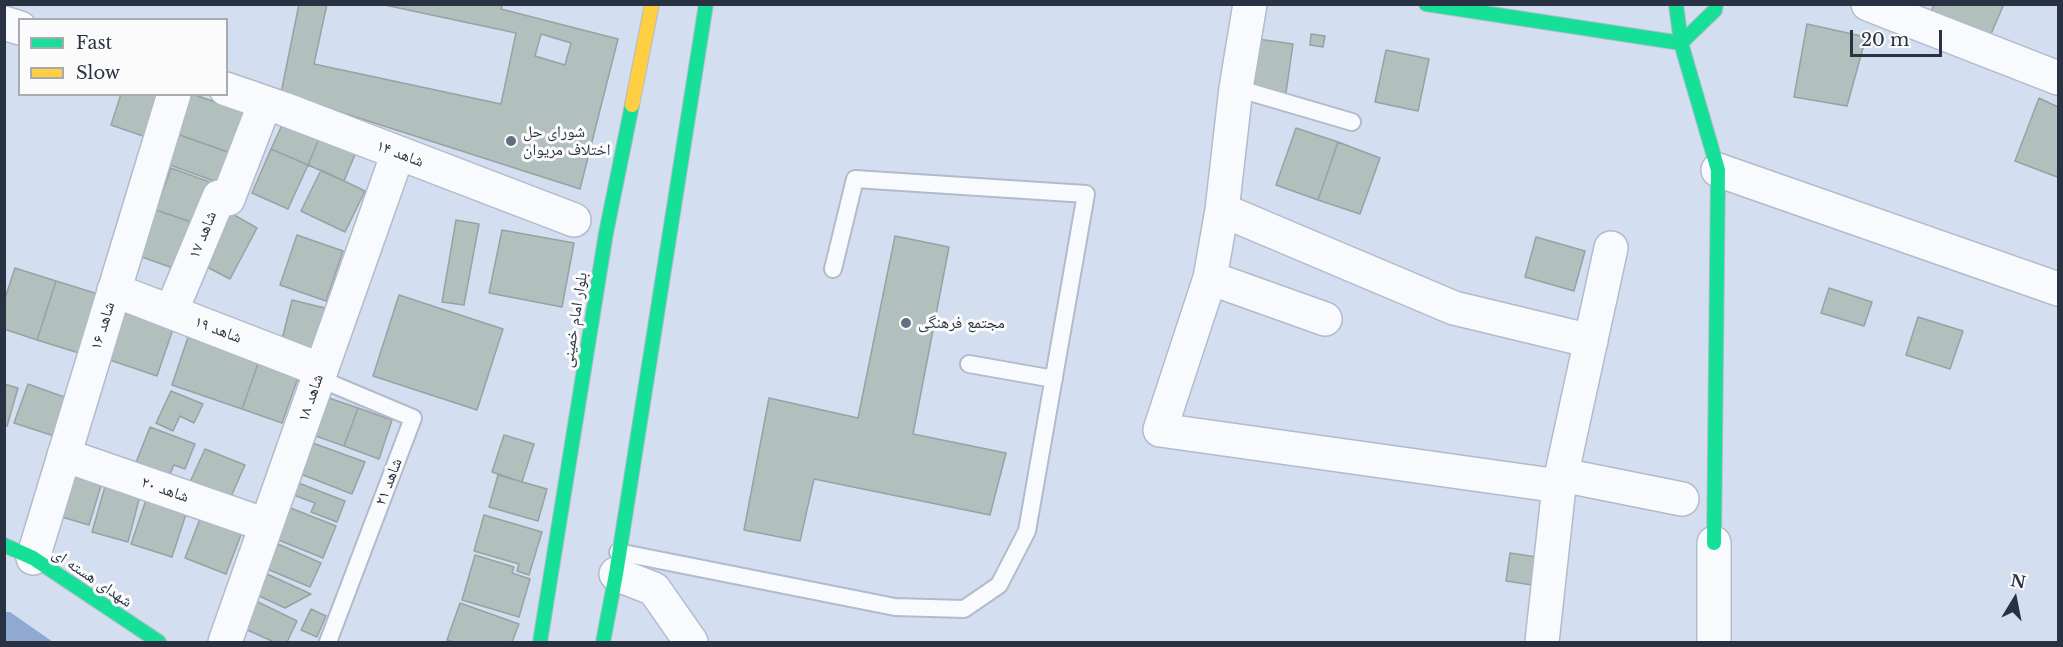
<!DOCTYPE html>
<html>
<head>
<meta charset="utf-8">
<style>
	body { margin:0 }
	#map { position:relative; width:2063px; height:647px; overflow:hidden; background:#d3def0; font-family:"Libre Baskerville",serif }
	canvas { display:block }
	.frame { position:absolute; inset:0; border:6px solid #283243; pointer-events:none }
	.legend { position:absolute; left:18px; top:18px; width:210px; height:78px; box-sizing:border-box; background:#fbfbfb; border:2px solid #a7abb1; margin:0; padding:8px 10px; list-style:none; font-size:18px; color:#283243 }
	.legend li { display:flex; align-items:center; gap:12px; height:30px }
	.legend b { width:30px; border:2px solid #a7abb1 }
	.north { position:absolute; left:1985px; top:569px; width:60px; height:60px; -webkit-text-stroke:4px #fbfbfb; paint-order:stroke; rotate:10deg; font-size:16px; font-weight:700; line-height:24px; text-align:center; color:#283243 }
	.north::after { content:''; display:block; margin:auto; width:21px; height:27px; background:#283243; clip-path:polygon(50% 0,100% 100%,50% 72%,0 100%) }
	.scale { position:absolute; left:1850px; top:30px; width:92px; height:27px; box-sizing:border-box; border:3px solid #283243; border-top:0; padding-left:8px; font-size:18px; line-height:21px; white-space:nowrap; color:#283243; -webkit-text-stroke:4px #fbfbfb; paint-order:stroke }
</style>
</head>
<body>
<div id="map">
<canvas width="2063" height="647"></canvas>
<div class="frame"></div>
<ul class="legend">
<li><b style="height:8px;background:#16e098"></b>Fast</li>
<li><b style="height:8px;background:#ffcf43"></b>Slow</li>
</ul>
<div class="north">N</div>
<div class="scale">20 m</div>
</div>
<script>
const ctx = document.querySelector('canvas').getContext('2d');
ctx.lineJoin = 'round';
function paint(path, color) {
  ctx.fillStyle = color;
  ctx.fill(path, 'evenodd');
}
function stroke(path, color, width, dash) {
  ctx.strokeStyle = color;
  ctx.lineWidth = width;
  ctx.lineCap = dash ? 'butt' : 'round';
  ctx.setLineDash(dash || []);
  ctx.stroke(path);
}
function label(font, color, halo, rows, align = 'center') {
  ctx.font = font + ' "Libre Baskerville","Noto Naskh Arabic",serif';
  ctx.lineWidth = 6;
  ctx.setLineDash([]);
  ctx.textBaseline = 'middle';
  ctx.strokeStyle = halo;
  ctx.fillStyle = color;
  for (const [text, x, y, turn = 0] of rows) {
    ctx.save();
    ctx.translate(x, y);
    ctx.rotate((+turn || 0) * Math.PI / 180);
    ctx.textAlign = isNaN(turn) ? turn : align;
    if (halo) ctx.strokeText(text, 0, 0);
    ctx.fillText(text, 0, 0);
    ctx.restore();
  }
}
paint(new Path2D(`
	M4,612H10L53,642H5Z`), '#90a9d2');
const building = new Path2D(`
	M299,4H503L501,9L618,39L580,189L281,93Z
	M327,4H380L516,33L501,104L314,64Z
	M1934,4H2004L1991,34L1931,12Z
	M1807,24L1866,37L1847,106L1794,97Z
	M541,34L571,43L565,65L535,56Z
	M1311,34L1325,36L1323,47L1310,45Z
	M1258,39L1293,44L1286,93L1251,88Z
	M1386,50L1429,59L1418,111L1375,102Z
	M121,94H161L146,137L111,125Z
	M192,94L250,114L236,155L177,134Z
	M2039,98L2058,107V173L2057,177L2015,161Z
	M287,114L323,129L308,165L271,149Z
	M1296,128L1338,142L1318,200L1276,185Z
	M323,129L359,145L344,181L308,165Z
	M177,134L236,155L225,185L167,164Z
	M1338,142L1380,158L1360,214L1318,200Z
	M271,149L308,165L288,209L252,193Z
	M171,168L215,184L200,225L156,210Z
	M321,170L365,191L345,232L301,211Z
	M156,210L200,225L184,272L139,256Z
	M227,211L257,228L230,279L201,264Z
	M456,220L479,224L464,305L442,302Z
	M502,230L574,243L562,307L489,293Z
	M297,235L343,251L326,301L280,285Z
	M895,236L949,247L913,434L1006,453L990,515L814,479L800,541L744,530L769,398L858,418Z
	M1536,237L1585,251L1574,291L1525,277Z
	M15,268L56,281L37,340L4,329V301Z
	M56,281L98,294L79,353L37,340Z
	M1829,288L1872,302L1864,326L1821,313Z
	M399,295L503,329L477,410L373,376Z
	M292,300L325,308L314,355L280,347Z
	M123,312L173,329L157,376L107,359Z
	M1918,317L1963,331L1950,369L1906,355Z
	M188,337L259,361L242,409L172,385Z
	M259,361L299,375L282,423L242,409Z
	M4,384L18,388L7,426L4,425Z
	M28,384L67,398L54,436L14,423Z
	M171,391L203,404L194,423L180,416L173,431L156,423Z
	M326,397L358,408L344,446L313,435Z
	M358,408L392,420L379,459L344,446Z
	M150,427L195,444L185,469L174,465L166,483L133,470Z
	M504,435L534,444L522,482L492,472Z
	M310,442L365,462L352,494L298,473Z
	M205,449L245,465L229,501L189,484Z
	M68,469L103,479L89,525L55,515Z
	M498,475L547,489L538,521L489,507Z
	M296,482L345,501L337,522L311,512L315,503L291,494Z
	M106,483L141,492L128,542L92,532Z
	M148,494L187,511L172,557L131,544Z
	M288,507L336,526L323,558L276,539Z
	M203,511L244,527L226,574L185,558Z
	M484,515L542,532L529,575L517,571L519,564L474,551Z
	M278,544L321,563L310,587L267,569Z
	M1510,553L1537,557L1532,585L1506,581Z
	M475,555L514,567L512,573L530,579L519,617L462,600Z
	M267,574L311,594L285,608L257,595Z
	M256,601L297,621L287,642H274L243,628Z
	M460,603L519,624L512,642H454L447,640Z
	M311,609L326,616L317,637L301,630Z`);
paint(building, '#b1bfbd');
stroke(building, '#97a2a4', 1.5);
const lane = new Path2D(`
	M1236,88L1352,122
	M969,364L1054,379
	M318,378L413,418L328,642
	M618,552L895,607L964,609L999,585L1027,531L1086,194L855,179L833,269`);
const street = new Path2D(`
	M1250,4L1236,88L1222,210L1210,278L1160,430L1559,486
	M1868,4L2058,78
	M4,23L20,28
	M226,89L284,109L574,220
	M1718,170L2058,289
	M1222,210L1454,308L1591,341
	M1210,278L1325,319
	M114,290L321,370
	M171,312L219,197L228,199L265,103
	M64,455L266,525
	M1562,475L1682,499
	M33,558L174,94
	M616,574L654,589L691,642
	M225,642L398,153
	M1542,642L1559,486L1611,248
	M1714,642V543`);
const fast = new Path2D(`
	M1426,4L1681,43
	M1676,4L1681,43L1718,170L1714,543
	M1681,43L1715,10L1716,4
	M4,545L33,558L159,642
	M540,642L606,233L632,105
	M603,642L616,574L706,4`);
const slow = new Path2D(`
	M632,105L652,4`);
stroke(lane, '#b2bbcb', 20);
stroke(street, '#b2bbcb', 36);
stroke(fast, '#b2bbcb', 16);
stroke(slow, '#b2bbcb', 16);
stroke(lane, '#f8fafd', 16);
stroke(street, '#f8fafd', 33);
stroke(fast, '#16e098', 14);
stroke(slow, '#ffcf43', 14);
for (const [x, y, r, color] of [
	[511,141,6,"#646e80"],
	[906,323,6,"#646e80"]
]) {
  const dot = new Path2D();
  dot.arc(x, y, r, 0, 2 * Math.PI);
  ctx.fillStyle = color;
  ctx.fill(dot);
  stroke(dot, '#fbfbfb', 2);
}
label('16px', '#283243', '#fbfbfb', [
	["شورای حل",523,132],
	["اختلاف مریوان",523,150],
	["مجتمع فرهنگی",918,323]
], 'left');
label('16px', '#283243', '#fbfbfb', [
	["شاهد ۱۴",400,154,21],
	["شاهد ۱۷",203,235,-68],
	["بلوار امام خمینی",575,320,-81],
	["شاهد ۱۶",103,326,-73],
	["شاهد ۱۹",218,330,21],
	["شاهد ۱۸",311,398,-71],
	["شاهد ۲۱",389,482,-69],
	["شاهد ۲۰",165,490,19],
	["شهدای هسته ای",92,578,34]
]);
</script>
</body>
</html>
